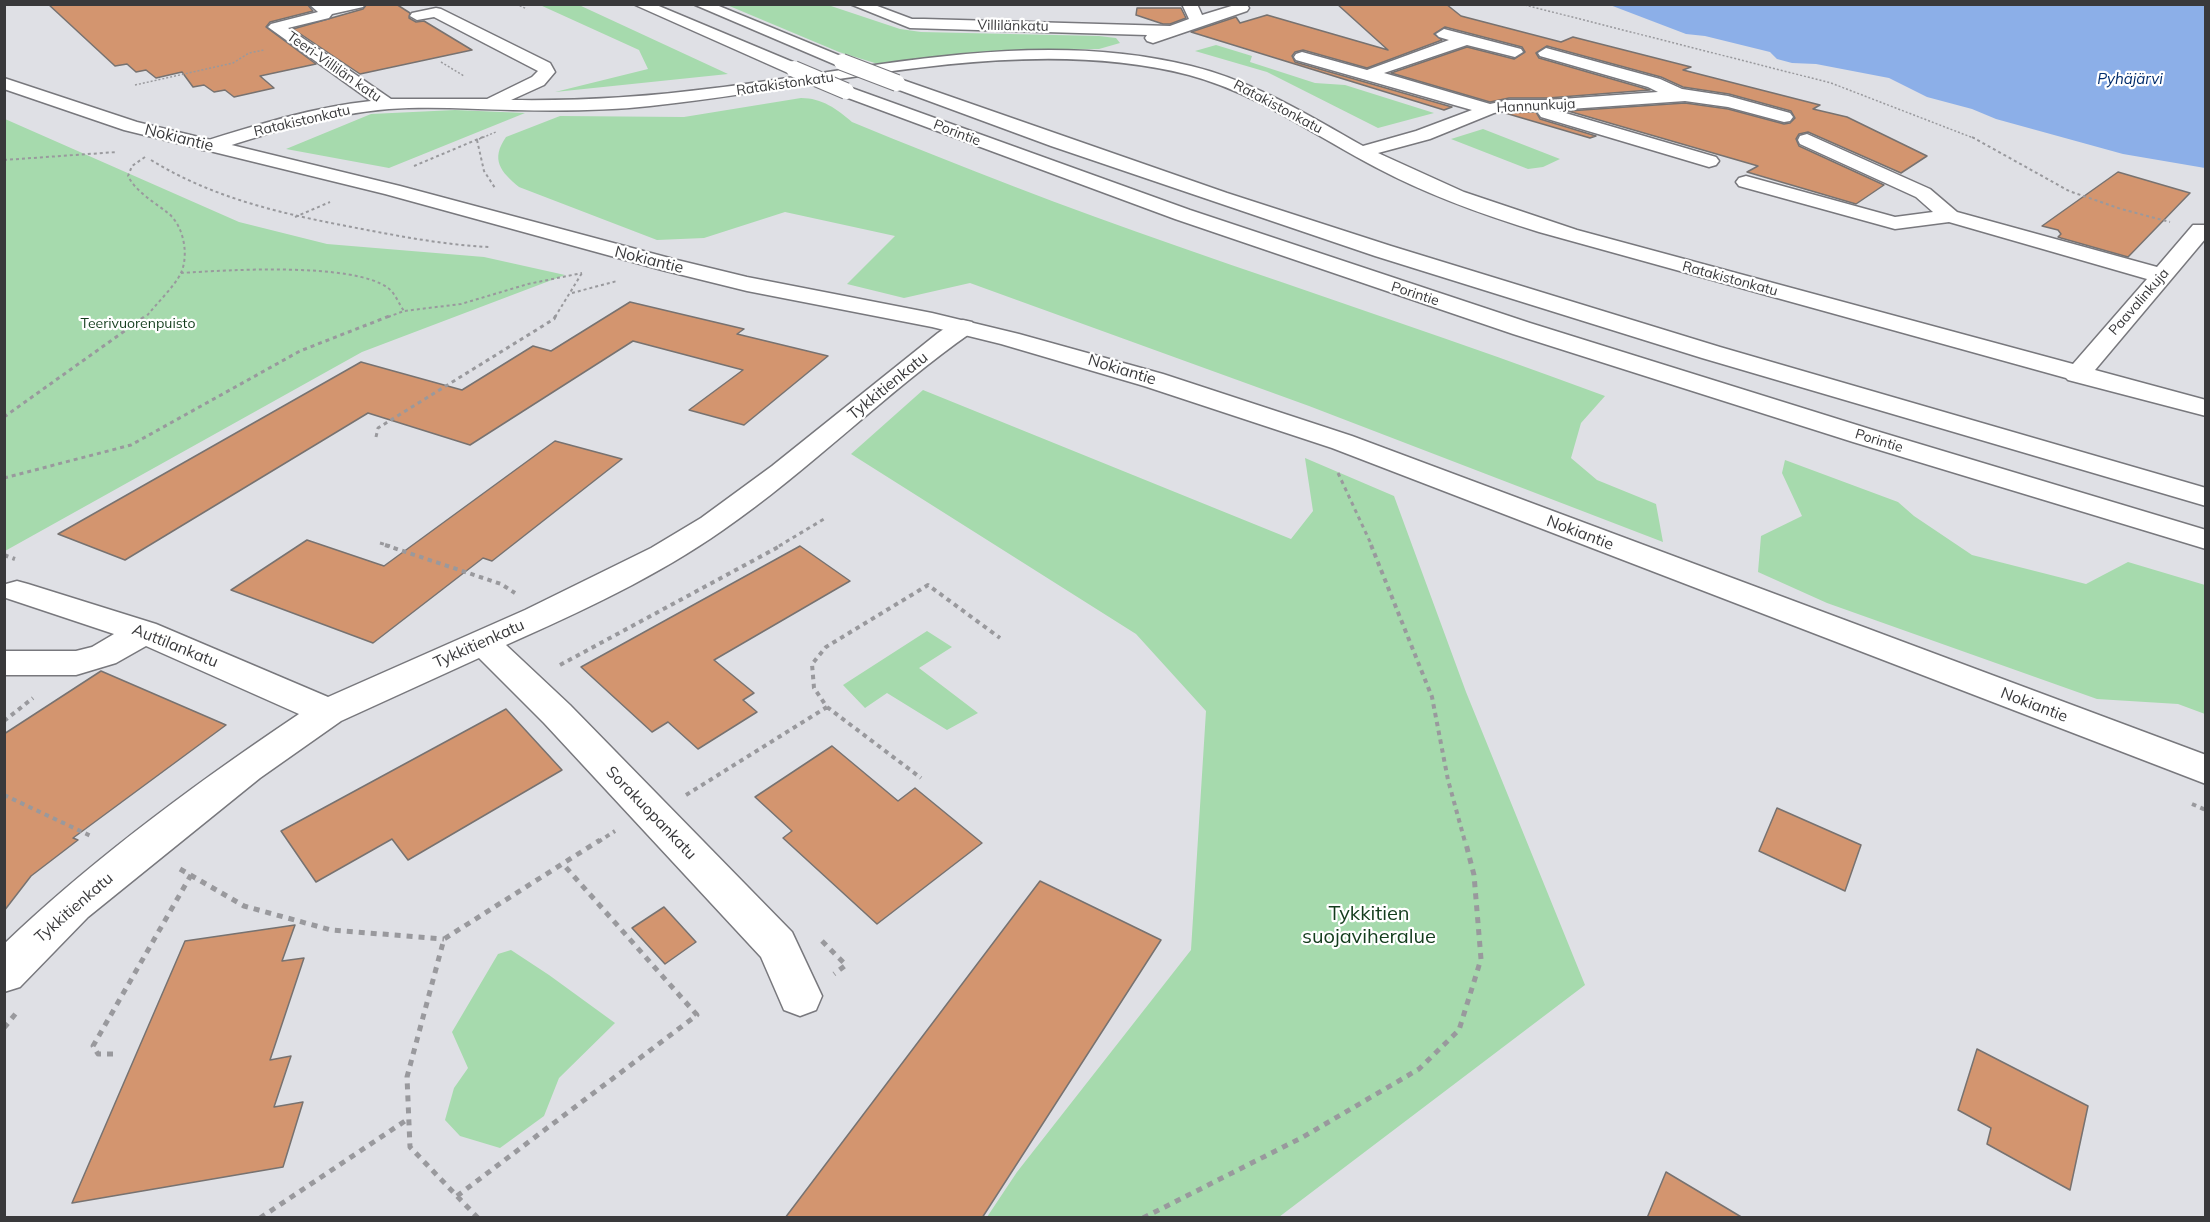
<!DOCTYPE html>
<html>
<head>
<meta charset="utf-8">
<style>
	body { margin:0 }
	#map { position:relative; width:2210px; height:1222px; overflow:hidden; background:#dfe0e5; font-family:Mulish,sans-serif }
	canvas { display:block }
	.frame { position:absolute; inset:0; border:6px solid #39393b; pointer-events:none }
</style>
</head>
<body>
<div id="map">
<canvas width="2210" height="1222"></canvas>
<div class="frame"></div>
</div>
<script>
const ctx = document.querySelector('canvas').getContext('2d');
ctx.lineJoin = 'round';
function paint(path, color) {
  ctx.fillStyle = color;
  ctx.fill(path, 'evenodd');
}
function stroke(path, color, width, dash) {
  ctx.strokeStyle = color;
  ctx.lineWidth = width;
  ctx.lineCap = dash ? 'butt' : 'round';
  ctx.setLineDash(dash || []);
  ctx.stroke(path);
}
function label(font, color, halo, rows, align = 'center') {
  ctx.font = font + ' Mulish,sans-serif';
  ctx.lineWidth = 4.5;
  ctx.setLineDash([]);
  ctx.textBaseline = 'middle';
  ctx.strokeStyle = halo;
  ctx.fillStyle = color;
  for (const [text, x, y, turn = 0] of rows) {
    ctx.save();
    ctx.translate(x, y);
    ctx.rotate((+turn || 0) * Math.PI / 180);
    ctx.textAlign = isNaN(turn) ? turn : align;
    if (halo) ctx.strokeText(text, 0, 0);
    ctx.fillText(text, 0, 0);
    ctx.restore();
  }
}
paint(new Path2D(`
	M540,5H579L728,74L555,92L648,69L639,50Z
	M727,5H828L900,29L921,32L1099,36L1116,38L1120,43L1099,49L1015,50L878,64L839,52Z
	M1216,45L1252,56L1250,62L1315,83L1345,85L1434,113L1378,128L1267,72L1195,51Z
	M801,98C822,98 837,109 852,122C959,166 1067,208 1177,246C1320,296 1463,343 1605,396L1581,423L1571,458L1597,480L1656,504L1663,542L1309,406L970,283L904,298L847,284L895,236L785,212L704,238L657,240L519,187C501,172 490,160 506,137L560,116L684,117Z
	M455,110L525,113L389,168L286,149L371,114Z
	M5,119L239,222L327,244L484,257L565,275L362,352L5,551Z
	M1483,129L1560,159L1543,167L1528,169L1451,139Z
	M923,390L1291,539L1313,511L1305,458L1394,496L1466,692L1585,985L1279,1217H987L1017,1172L1191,950L1206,711L1136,634L851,454Z
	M1785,460L1898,502L1914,516L1972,555L2086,584L2128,562L2205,585V714L2178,704L2097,699L1827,603L1758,572L1761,536L1802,516L1782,473Z
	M927,631L952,647L919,668L978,713L947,730L887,693L865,708L843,685Z
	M511,950L549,975L615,1023L559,1078L544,1116L500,1148L460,1136L445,1120L454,1088L468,1068L452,1032L498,954Z`), '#a6daad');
paint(new Path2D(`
	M1610,5H2205V168L2123,154L1996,119L1972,109L1927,97L1889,78L1816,64L1792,63L1777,59L1770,52L1705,36L1686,34Z`), '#8cafe8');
const building = new Path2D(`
	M48,4H307L313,11L270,22L266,27L316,64L260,76L274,88L234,97L225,90L214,92L204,85L193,87L182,72L156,78L146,70L136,72L127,64L115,66Z
	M367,4H396L410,13L409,18L416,22L424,21L472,50L360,74L293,29L363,9Z
	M1337,4H1446L1461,16L1561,42L1573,37L1691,67L1683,70L1820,105L1813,109L1847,117L1927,156L1901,173L1808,132L1799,134L1796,139L1799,146L1884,185L1856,204L1747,172L1758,166L1568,111L1685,103L1728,109L1784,124L1790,123L1795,118L1791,111L1729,94L1683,87L1661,77L1547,46L1536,53L1539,58L1650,90L1548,98H1509L1490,102L1391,73L1467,47L1514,59L1525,52L1522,47L1445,27L1434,34L1442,40L1367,68L1303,50L1295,52L1292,56L1295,62L1452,107L1444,110L1191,32L1236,17L1240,23L1267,15L1388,50Z
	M1137,8H1181L1186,18L1170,24H1163L1136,15Z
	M1536,112L1540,119L1596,136L1590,138L1505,113Z
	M2118,172L2190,193L2128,257L2061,238L2058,237L2061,234L2058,230L2042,226Z
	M630,302L744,329L737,334L828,356L744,425L689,410L743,370L633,341L470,445L368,413L125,560L58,534L361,362L462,390L533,346L551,351Z
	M555,441L622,459L492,561L483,558L373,643L231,590L307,540L384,566Z
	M800,546L850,581L714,660L754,693L743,700L757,712L698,749L668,722L652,732L581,667Z
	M101,671L226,725L73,838L78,840L31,876L4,911V734Z
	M506,709L562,770L408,860L392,839L316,882L281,831Z
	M832,746L898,801L915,788L982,843L877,924L783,838L792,831L755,797Z
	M1777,808L1861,845L1845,891L1759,851Z
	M1040,881L1161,940L982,1218H785Z
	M664,907L696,942L665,964L632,928Z
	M295,925L282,961L304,958L270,1060L291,1056L274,1107L303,1102L283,1167L72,1203L185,941Z
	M1977,1049L2088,1106L2070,1190L1987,1144L1991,1128L1958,1110Z
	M1666,1172L1743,1218H1647Z`);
paint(building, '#d3956f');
stroke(building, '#777270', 1.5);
const minor = new Path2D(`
	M309,4H365L363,7L332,14L329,18L288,28L391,99H487L532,77L538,71L434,17L417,20L410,16L412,13L436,8L441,9L550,63L555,72L544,85L511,100C580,101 647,97 715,88C872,69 1034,27 1191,66C1253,81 1308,115 1363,146L1416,131L1472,110L1296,60L1294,57L1296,54L1302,52L1367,70L1449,40L1439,37L1436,34L1444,29L1521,49L1523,52L1515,57L1467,45L1384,73L1490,104L1509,100H1548L1658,92L1648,87L1540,56L1538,53L1546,48L1660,79L1682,89L1728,96L1790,113L1793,117L1790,121L1784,122L1728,107L1685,101L1555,110L1716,157L1719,161L1716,165L1709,167L1541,117L1538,113L1540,110H1509L1494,113L1430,139L1378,153L1464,192L1577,230L2073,364L2147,279L1949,222L1895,229L1739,186L1736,182L1739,178L1746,176L1895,217L1933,212L1916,197L1800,144L1798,140L1800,136L1807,134L1930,189L1957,212L2157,267L2193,225H2206V238L2095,370L2206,400V416L2068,380L2066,378L1539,232C1484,215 1430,196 1379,169C1317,137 1257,93 1189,75C1018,31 822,89 650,106C605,111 558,111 513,110C472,109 430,106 389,109C330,114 272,132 216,150H202L200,146L202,142C257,125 313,107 371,101L268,27L271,24L318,12Z
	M850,4H872L912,19H924L1170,26L1189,19L1182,4H1197L1202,15L1238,4L1247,5L1249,8L1247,11L1153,43L1147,41L1145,38L1147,35L910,28Z
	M963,320L972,322L975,327L972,332C885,393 810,470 723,530C656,577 580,612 506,645L570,705L792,932L822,996L816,1010L800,1016L784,1010L761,957L544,723L479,658L341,721L260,778L88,917L20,987L4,992V944C94,858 196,783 299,714L146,646L116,663L76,675H4V651H76L92,647L114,634L6,598V584L17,581L28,584L156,624L328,697L525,610L651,548L701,518L772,466L938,333L954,322Z`);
const major = new Path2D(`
	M4,78L137,122L400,186L677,260L747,277L932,313L1019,334L1163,374L1352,436L2206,755V784L1332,448L1144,386L1001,344L932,327L747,291L662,270L385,194L124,130L4,89Z`);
const highway = new Path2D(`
	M633,4H654L800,65L802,69L794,74L788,73Z
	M693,4H714L848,59L850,62L848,65H836Z
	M897,78L1227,193L1391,246L1720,347L2206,488V506L1702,358L1375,256L1051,146L891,87L888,83L891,79Z
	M846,86L1190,210L1530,323L1873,430L2206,530V549L1853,442L1513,334L1175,219L840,95L837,91L840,87Z`);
stroke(minor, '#78787d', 3);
stroke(major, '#78787d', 3);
stroke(highway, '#78787d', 3);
stroke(new Path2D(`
	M516,4L527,9
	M1521,4L1831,83L1976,139
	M441,62L464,76
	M135,85L233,63L249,53L264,50
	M479,139L496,132`), '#99999d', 1.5, [2, 2]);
stroke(new Path2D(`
	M1972,137L2069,191L2121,209L2170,222
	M477,140L484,171L495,188
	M145,157L132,166L128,176C136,192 154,202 168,213C184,226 189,255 181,273C175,286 155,305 146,317
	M4,160L117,152
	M151,160C216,200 288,215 362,229C404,237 446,245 489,247
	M414,166L483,137
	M295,217L330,202
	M181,273C227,270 353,262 388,288C395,293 399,304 404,311
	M572,293L617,281
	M388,317L404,311L461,304L528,284L582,273
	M555,317L582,273`), '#99999d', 2, [3, 3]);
stroke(new Path2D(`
	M4,417L147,315
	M376,437L378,428L554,319L556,315
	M1338,473L1372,546
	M4,478L131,445L300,351L392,315
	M380,543L390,546
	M779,546L824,519`), '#99999d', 3, [4, 4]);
stroke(new Path2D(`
	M385,545L501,584L515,593
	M1371,545L1432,697L1448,780L1465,842
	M4,555L15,559
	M560,665L782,545
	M827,707L921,778
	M4,721L33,698
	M4,795L93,837
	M686,795L827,707L814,688L812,664L826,647L928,585L1000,638
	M2192,804L2206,810
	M598,842L615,831`), '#99999d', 4, [4.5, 4.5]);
stroke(new Path2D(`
	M180,869L244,906L331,930L444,939
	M822,941L846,965L834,974
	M4,1028L17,1012
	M113,1054H98L93,1046L191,875
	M457,1196L697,1015L563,864
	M260,1218L408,1119
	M478,1218L410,1147L407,1077L444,939L600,840
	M1143,1218L1303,1137L1419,1069L1459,1030L1481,959L1474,875L1465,840`), '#99999d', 5, [6, 6]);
paint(minor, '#fff');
paint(major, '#fff');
paint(highway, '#fff');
const highwayBridge = new Path2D(`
	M842,62L897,83
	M794,69L846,91`);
stroke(highwayBridge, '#78787d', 18, []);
stroke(highwayBridge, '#fff', 16);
label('14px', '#39393b', '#fff', [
	["Villilänkatu",1013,26,1],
	["Teeri-Villilän katu",334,67,35],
	["Ratakistonkatu",785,84,-8],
	["Hannunkuja",1536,106,-3],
	["Ratakistonkatu",1278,107,28],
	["Ratakistonkatu",302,121,-13],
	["Porintie",957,133,21],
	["Ratakistonkatu",1730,279,15],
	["Porintie",1415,294,18],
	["Paavalinkuja",2139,302,-49],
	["Porintie",1879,441,17]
]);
label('14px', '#133c1c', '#fff', [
	["Teerivuorenpuisto",138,324]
]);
label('italic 15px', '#012c6c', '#fff', [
	["Pyhäjärvi",2130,79]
]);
label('16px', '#39393b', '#fff', [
	["Nokiantie",179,138,14],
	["Nokiantie",649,260,14],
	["Nokiantie",1122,370,17],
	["Tykkitienkatu",888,386,-39],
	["Nokiantie",1580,533,21],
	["Tykkitienkatu",479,644,-24],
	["Auttilankatu",175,646,22],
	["Nokiantie",2034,705,21],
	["Sorakuopankatu",651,813,46],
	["Tykkitienkatu",74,908,-41]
]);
label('20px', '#133c1c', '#fff', [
	["Tykkitien",1369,914],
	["suojaviheralue",1369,937]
]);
</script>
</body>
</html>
